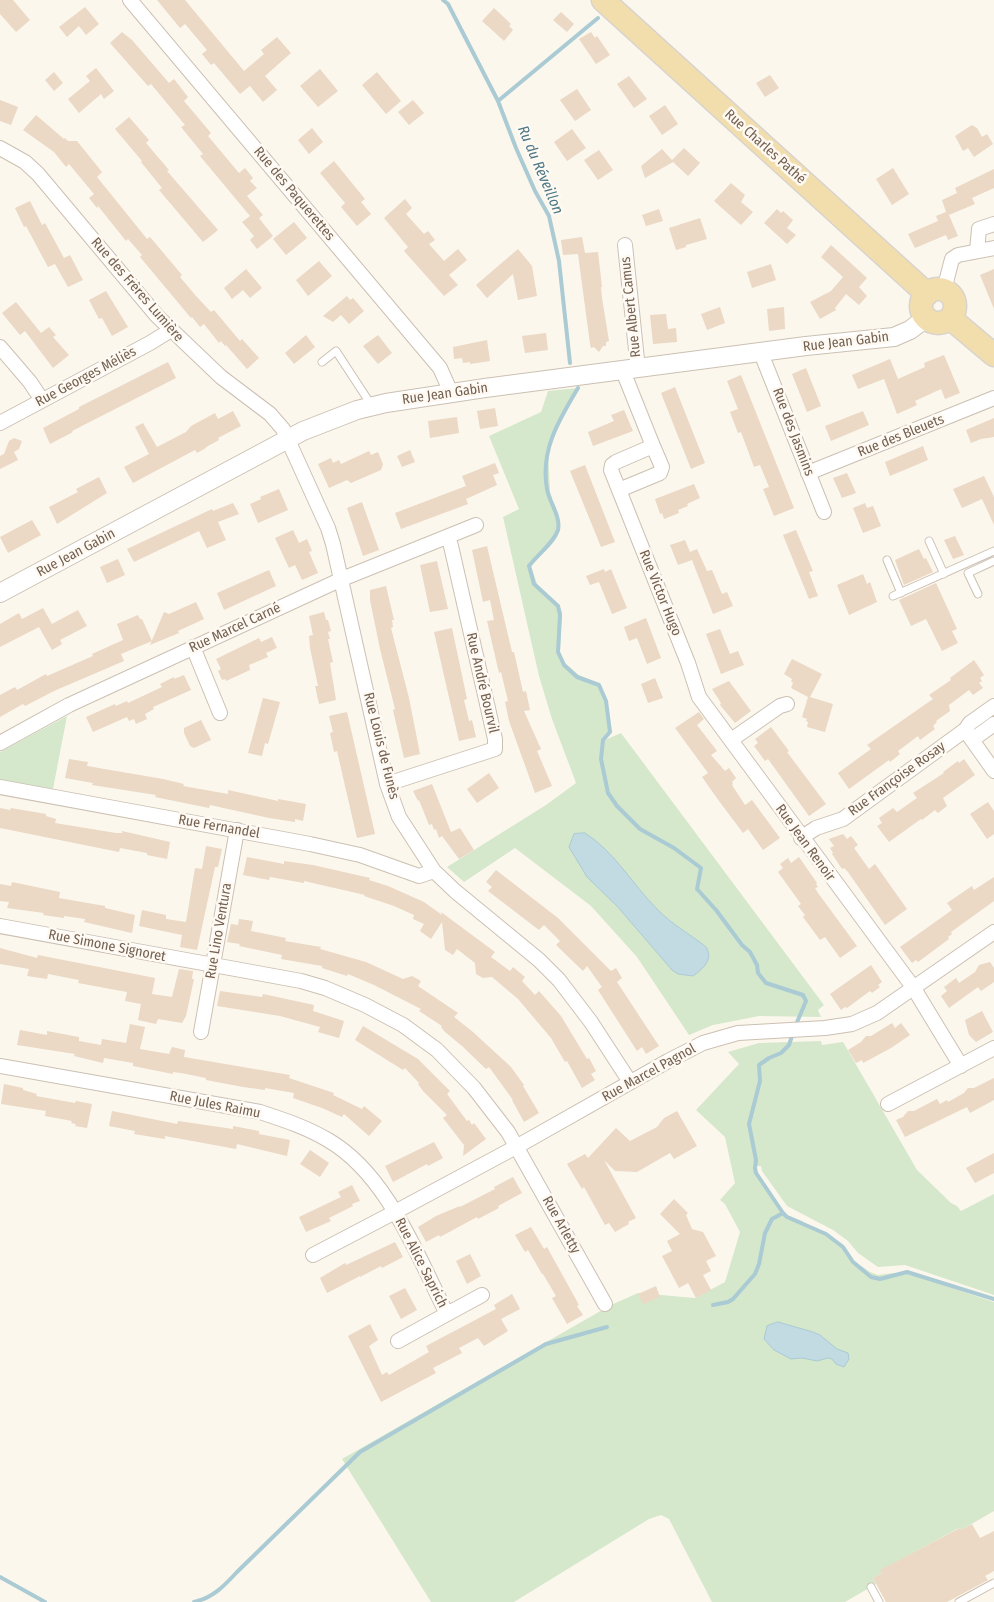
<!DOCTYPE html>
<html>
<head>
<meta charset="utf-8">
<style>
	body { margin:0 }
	canvas { display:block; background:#fbf7ec }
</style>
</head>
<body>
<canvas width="994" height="1602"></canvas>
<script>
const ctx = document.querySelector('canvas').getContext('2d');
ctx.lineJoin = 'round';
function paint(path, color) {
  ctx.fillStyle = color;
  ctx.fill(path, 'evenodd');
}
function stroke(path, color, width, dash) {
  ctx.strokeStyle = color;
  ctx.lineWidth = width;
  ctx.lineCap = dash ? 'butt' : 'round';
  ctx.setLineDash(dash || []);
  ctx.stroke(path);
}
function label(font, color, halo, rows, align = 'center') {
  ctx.font = font + ' "Fira Sans Condensed",sans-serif';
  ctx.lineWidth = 5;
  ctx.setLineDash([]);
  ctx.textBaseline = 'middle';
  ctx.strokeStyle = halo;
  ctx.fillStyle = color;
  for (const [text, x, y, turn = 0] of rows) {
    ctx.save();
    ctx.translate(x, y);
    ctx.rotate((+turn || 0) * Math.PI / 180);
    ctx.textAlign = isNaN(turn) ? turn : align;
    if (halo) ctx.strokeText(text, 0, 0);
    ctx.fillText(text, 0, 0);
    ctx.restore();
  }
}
paint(new Path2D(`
	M578,388L561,421L548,452L550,492L560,522V529L556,539L531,566L537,584L559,605L562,612L560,652L566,664L579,675L600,684L607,703L611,733L605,740L621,733L824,1005L818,1010L821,1017L759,1016L713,1025L689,1035L637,957L591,906L515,848L464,882L447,867L546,805L576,783L552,719L539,676L503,517L519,509L489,436L541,412L548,391Z
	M67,716L53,789L0,780V752Z
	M821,1041L822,1045L843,1042L917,1170L951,1203L957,1206L961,1211L994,1194V1295L905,1265L878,1267L858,1253L848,1241L833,1230L787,1206L762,1171L761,1166H754V1171L758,1179L785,1214L800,1220L841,1243L854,1261L870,1272L878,1275L893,1273L910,1274L994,1302V1511L961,1530L959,1528L881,1570L882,1573L873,1578L876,1584L845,1602H712L669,1519L661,1515L649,1519L514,1602H431L342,1459L611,1305L638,1293L695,1298L725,1282L740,1232L725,1204L720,1200L735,1183L725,1137L696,1110L739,1064L728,1052L759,1043Z`), '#d5e8cc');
const water = new Path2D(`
	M585,833C615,852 632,884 657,909C671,924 690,934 706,947C714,959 703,969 693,976L678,974L672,970L617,906L587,877L569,847L574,834Z
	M778,1322L813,1332L820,1335L837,1349L848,1353L849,1359L844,1367L836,1364L832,1359L828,1358L817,1361L802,1358L791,1359L774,1350L764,1339L767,1326Z`);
paint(water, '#c2dbe3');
stroke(water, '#aacad4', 1);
stroke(new Path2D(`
	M443,0L448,4L498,101L516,148L535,191L549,216L559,261L570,363
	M498,101L598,18
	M578,388C559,420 540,450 547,489C549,502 561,516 558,530C553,544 538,554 529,566L534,584L558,606L560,615L558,652L564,665L577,677L599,685L606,701L610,732L603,740L601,759L608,793L617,806L640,829L674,848L701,868L697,889L716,910L742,945L750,952L757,965L758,973L766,983L803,995L806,1001L795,1027
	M793,1033L789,1045L781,1053L769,1058L759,1065L760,1081L749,1124L756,1160L755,1168L756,1173L783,1213L787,1217L826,1234L843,1247L853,1262L871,1277L880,1279L907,1272L994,1299
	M713,1305L728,1302L733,1299L755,1274L759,1264L765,1233L772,1219L783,1213
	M0,1577L45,1602
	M194,1602C213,1598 225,1585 237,1572L360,1452L546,1344L607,1327`), '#aacad4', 4);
paint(new Path2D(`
	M0,0H13L30,20L16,32L0,14Z
	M157,0H185L244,71L264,54L261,50L277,37L291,53L265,76L277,90L263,102L250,86L240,94L214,63L211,65L202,54L207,50L185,24L180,28Z
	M85,7L99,24L86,35L79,26L67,37L59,27Z
	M494,8L511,24L509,26L513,30L504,41L482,21Z
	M561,12L574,24L567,32L553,20Z
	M122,32L132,40L169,83L174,79L188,97L184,101L211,133L208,136L239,173L245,168L253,178L250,181L257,188L247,196L263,215L259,218L273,236L257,249L250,240L254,236L242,222L250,216L200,156L203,154L181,127L185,125L151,84L148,86L110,43Z
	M591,32L595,38L597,36L610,55L596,64L579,39Z
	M96,68L114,91L104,99L101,94L79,113L68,99L90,81L86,76Z
	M320,69L338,91L318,107L300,86Z
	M54,72L63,83L54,91L45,80Z
	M377,72L401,101L386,114L362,85Z
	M770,75L779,88L765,97L756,83Z
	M629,76L647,99L634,108L617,84Z
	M577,89L591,110L575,121L560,100Z
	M0,100L18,107L11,125L0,121Z
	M413,100L424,113L409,125L398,112Z
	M665,105L678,124L662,135L649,116Z
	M36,115L64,139L65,138L68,141H77L102,172L97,177L147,239L150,237L182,275L180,277L196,296L211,312L214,310L240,341L242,339L259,358L247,369L226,345L225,346L221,341L219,343L204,324L200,327L192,317L191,318L140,257L142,255L128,239L126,241L98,206L97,208L89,198L94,194L69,164L66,167L54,152L23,130Z
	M129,117L149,140L146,143L169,170L167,171L218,230L203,242L159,190L162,188L141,162L142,161L115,129Z
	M972,125L977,128L982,137L987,134L993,144L974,157L968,148L963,151L955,136Z
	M312,128L323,142L309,154L298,140Z
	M572,129L586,148L567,161L554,142Z
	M684,148L700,163L688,176L673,162L645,178L641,166L662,149L672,160Z
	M599,150L613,170L598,180L584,160Z
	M334,161L365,199L361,202L371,214L357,226L341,207L345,203L320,173Z
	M893,168L909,194L892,205L876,179Z
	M994,169V188L972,198L975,204L949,215L958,236L948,240L946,235L915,248L908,234L938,221L936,216L946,212L942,200L957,193L955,188Z
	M731,183L745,195L741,202L753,212L741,225L714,201Z
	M405,199L412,208L406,214L424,234L428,231L435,240L429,244L444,261L458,249L467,260L449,275L458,285L444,296L404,251L408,247L384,218Z
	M30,201L42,225L45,223L64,258L70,255L83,280L68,287L55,264L48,267L26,226L24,227L15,208Z
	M659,209L663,221L646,226L642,215Z
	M777,209L781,213L783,211L793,220L787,228L796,235L787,244L764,223Z
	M700,218L707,239L686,245V247L676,250L669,228Z
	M294,222L307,238L286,255L273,239Z
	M582,237L585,253L598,252L602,287H601L602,298L609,341L606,342V346H603L599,352L594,347L591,348L590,344L578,254L563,255L561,240Z
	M831,245L867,278L859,287L867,296L859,305L846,294L835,308L836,310L820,319L810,302L831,291L843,277L821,257Z
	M518,249L532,266L537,296L518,300L513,274L487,298L476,285Z
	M319,261L332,276L308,296L296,280Z
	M771,264L776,280L752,288L747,272Z
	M246,269L262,288L250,298L243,290L232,299L224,288Z
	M994,269V309L980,275Z
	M106,291L128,327L112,336L102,318L99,319L89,300Z
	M347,296L350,300L353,298L364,311L349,324L341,315L333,322L323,316Z
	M16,302L41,333L49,327L56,335L53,337L69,355L53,368L25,331L20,335L2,313Z
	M720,307L725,323L707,330L701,314Z
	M784,307L785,329L769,331L767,309Z
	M666,314L668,329L676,328L677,342L653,344L650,315Z
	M546,333L548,350L525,353L522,336Z
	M306,335L315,347L294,364L285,353Z
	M378,335L392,353L378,364L363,346Z
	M487,340L490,361L470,364V362L463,363L462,358L454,359L453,347Z
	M944,355L960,393L945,399L941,389L915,401L917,405L897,414L884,379L858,389L852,375L890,359L898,379L925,367L924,363Z
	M168,362L176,378L72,431L73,432L50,444L43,428L79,409V407Z
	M806,368L821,406L807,412L792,374Z
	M741,375L794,508L774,516L763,489L769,487L760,465L754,467L741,432L738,433L730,412L738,409L727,381Z
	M675,387L705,463L691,469L661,393Z
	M495,408L498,426L480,429L477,411Z
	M624,410L633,431L593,446L588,432L614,421L611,415Z
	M233,411L241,426L218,438L219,440L206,447V448L197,453L195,450L133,483L124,467L149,454L135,427L143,423L157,447L186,432L191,426L215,413L218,419Z
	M863,411L869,425L831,441L825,426Z
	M457,417L459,433L430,438L428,421Z
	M994,418V437L981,439L971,443L966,430Z
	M14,438L22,441L19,449L14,452L18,460L0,469V456L4,454L9,441Z
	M923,446L928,460L890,476L885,462Z
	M410,450L415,462L402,467L397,456Z
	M369,451L371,455L378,452L383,464L381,470L351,483L347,480L329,488L318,464L331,458L333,463L339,460L341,464Z
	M495,463L499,473L493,475L497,485L466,499L468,504L401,529L395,513L466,486L462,476Z
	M585,465L615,542L601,547L570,471Z
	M847,473L856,493L842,498L833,478Z
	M984,476L994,497V525L982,499L962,508L953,489Z
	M99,477L107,493L57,524L49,507L78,492L76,489Z
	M694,484L700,498L687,504L688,506L678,510L679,513L664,519L662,513L660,514L655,499Z
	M279,489L288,510L258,523L250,504L261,499L260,497Z
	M362,502L379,550L363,556L347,508Z
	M233,503L239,514L218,522L226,540L207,548L199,531L134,562L127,549L212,509L213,511Z
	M865,503L867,508L873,506L881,526L863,533L853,508Z
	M32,520L41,535L8,553L0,537Z
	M293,530L299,543L307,539L312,551L309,552L318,573L302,580L295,565L289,568L275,538Z
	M796,530L813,571L809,572L818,596L809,599L783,535Z
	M955,536L964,555L953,559L944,540Z
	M685,540L690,552L697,549L707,571L712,570L722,594L727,592L733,606L713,614L692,560L678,565L670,545Z
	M487,546L512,652H514L523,692L526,691L530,710L524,711L541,749L537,751L552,786L535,793L509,721L505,702L508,701L501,672L499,673L487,621L494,620L490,600L483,602L472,550Z
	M919,549L924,559L926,558L933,572L904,585L895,560Z
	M118,559L125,575L107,583L100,567Z
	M437,561L448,609L430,612L420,565Z
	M604,569L605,572L611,569L627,608L612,614L599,582L590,585L586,576Z
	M269,570L276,586L224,610L217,593Z
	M863,574L867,584L870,582L877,602L849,615L837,585Z
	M936,583L957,629L952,631L958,643L942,651L926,619L911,626L899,600Z
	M386,586L394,620H392L393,627L391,628L409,698L420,754L404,758L393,710L395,709L380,649L370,600V590Z
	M196,602L204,619L178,631L179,633L150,645L164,612L169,614Z
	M43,608L52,624L78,610L87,626L60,640L62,644L52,650L39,627L0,647V624L19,613L22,619Z
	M324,612L326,620H328L331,631L328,632L330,639H328L333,662L330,663L336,700L319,704L315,686H318L310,648L309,636L313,635L309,616Z
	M138,615L140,619H142L152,641L121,654L124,661L54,691L25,706L23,704L0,717V695L15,687L17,690L46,674L47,676L93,656L92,654L123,640L117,624Z
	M646,618L661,658L647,664L637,638L629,641L624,627Z
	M452,628L467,699L464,700L469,721L472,720L476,737L459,741L434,632Z
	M720,629L730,654L738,651L744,665L721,674L706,634Z
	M272,637L277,648L266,653L268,657L249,665L250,670L226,681L225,679L222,680L218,671L221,669L216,659L259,638L261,642Z
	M792,659L822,674L810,697L833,704L825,732L807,727L808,722L806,721L807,719L802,717L808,697L791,688L793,683L791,681L792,679L784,674Z
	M974,660L984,675L980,678L982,681L979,683L983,688L973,695L969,690L949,705L950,711L936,721L937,722L933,726L935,729L920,740L918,736L898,751L900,754L890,762L889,760L849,789L838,773L871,749L867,745L933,699L929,695L951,680L950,678Z
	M184,675L191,690L153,707L154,709L145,714L147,719L136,724L134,719L129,721L127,717L93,732L86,717L115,704L116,706L127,701L128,703L162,687L160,684L174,677V679Z
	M655,678L663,698L648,703L641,684Z
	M729,681L751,711L735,723L720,705L721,703L712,689Z
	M263,698L280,702L268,744L265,743L262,756L248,753Z
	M347,712L375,834L357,838L337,751L334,752L330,733L333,732L329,716Z
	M699,712L704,719L697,725L717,751L711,755L725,771L729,768L736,778L732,782L733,784L732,785L745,805L752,800L780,838L763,850L748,829L743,833L719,801L702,777L708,773L675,728Z
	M201,720L211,740L194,748L190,746L184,733V728Z
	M771,727L789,751L787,752L826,804L809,816L768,759L765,761L754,746L758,743L755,739Z
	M69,759L88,762L87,766L163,779L184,784L183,786L228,794V790L278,801V799L306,804L303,821L295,819V822L269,818L210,805L209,808L155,797L156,795L92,785L93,783L65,778Z
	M964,759L975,775L943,798L947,806L938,813L935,810L922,820L921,819L889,842L877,826L882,823L879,818L893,808L897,812L917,798L913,793L944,773L943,772L958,761L959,763Z
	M489,773L499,788L477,803L467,789Z
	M432,784L451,832L460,828L474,850L459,859L442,836L439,838L436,829L434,830L432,824L429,825L419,800L418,801L413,791Z
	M988,802L994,811V834L987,839L970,814Z
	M0,808L10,810L11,808L46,814V816L56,819L55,823L116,833H122V831L170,842L167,859L147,855V853L120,848L119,852L0,828Z
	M843,834L847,839L851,836L858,845L854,848L869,869L875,864L907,909L885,925L848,872L844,868L842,869L832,854L833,853L830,848L834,846L829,839Z
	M206,846L222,849L218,867H215L197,950L180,947L182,935L139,926L142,910L166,915V919L186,922L195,868L202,869Z
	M247,857L284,864V861L313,865L370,878L369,880L388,886L424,902L442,915L441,912L495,952L491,957L510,971L513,967L525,977L522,981L535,995L539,991L561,1016L587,1059L589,1058L596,1071L591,1074L595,1080L582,1088L567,1061L565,1062L551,1038L518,999L492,977L483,978L476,974L475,963L457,949L453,955L445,950L442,922L431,939L420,931L424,924L413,919L414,915L394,906L364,896L365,895L304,881V883L270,877L269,880L243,875Z
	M799,857L817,883L816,884L818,887L815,888L818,893L857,946L840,958L825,937L820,940L803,917L805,915L798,906L801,904L778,872L783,868L780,864L788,858L791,863Z
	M496,870L558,918L611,971L616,968L622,978L617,982L659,1046L646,1054L642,1047L637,1051L598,990L602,987L587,966L583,971L556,945L560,941L544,925L539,930L488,891L492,887L486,882Z
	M994,877V901L951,932L952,934L948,937L949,939L918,962L916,960L912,963L900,947L952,910L947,903L972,886L974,890Z
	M12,882L60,892L59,898L105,906V908L135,915L132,933L84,922L85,919L64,916V918L43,915L44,913L7,908L9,902L0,901V884L11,886Z
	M239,919L253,921L251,931L286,938L285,941L321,947L320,949L366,962L403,979L412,976L421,981L418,986L458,1013L454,1017L473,1032L511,1067L524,1085L523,1086L539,1113L524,1122L512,1100H513L489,1067L486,1069L462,1046L445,1032L441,1027L442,1026L419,1011L421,1009L374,985L348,974L347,976L322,968V966L281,959L282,955L239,946L240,944L227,942L231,924L238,925Z
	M0,948L37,958L38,955L155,978L152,994L172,997L179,969L193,971L192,979H194L186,1016L182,1023L158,1019L156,1024L138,1020L141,1004L125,1001L127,992L78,983L79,980L48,974L47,979L27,976L29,969L0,964Z
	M990,962L994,968V982L981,991L978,987L949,1008L941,996L947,991L944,987L956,978L959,983L975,972L979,965Z
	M871,965L882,982L878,985L880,987L872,993L870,991L847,1008L845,1007L841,1010L830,994Z
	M220,991L262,997L263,994L314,1005L313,1011L344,1021L339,1038L318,1032L320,1027L280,1016L217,1006Z
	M982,1011L993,1032L976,1042L969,1035L965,1020Z
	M892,1023L895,1028L901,1023L910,1035L891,1048L863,1063L862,1060L856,1063L848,1050L861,1042L866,1036H871Z
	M130,1024L145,1027L140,1049L169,1054L172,1047L185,1050L184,1057L290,1075L289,1078L334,1093L333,1095L362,1109L364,1106L382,1121L369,1136L344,1114L342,1117L322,1108L293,1098L294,1093L265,1088V1090L243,1087L206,1080V1078L181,1073L173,1072V1074L133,1066V1063L104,1058L103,1063L74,1056L75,1054L17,1045L20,1030L47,1035V1031L79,1037V1041L101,1045L102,1039L126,1043Z
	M363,1026L418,1059L450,1091L447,1094L467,1121L469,1120L472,1125L474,1123L486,1139L463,1156L464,1145L443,1118L447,1115L423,1091L418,1084L419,1083L405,1068L403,1070L355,1040Z
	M994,1078V1100L970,1113L967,1107L905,1137L896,1120L903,1117L908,1111H914L937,1099L940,1104L947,1100L948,1102L964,1093L968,1088H974Z
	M4,1084L23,1088V1090L37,1094L36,1096L75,1103L76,1101L92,1104L87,1128L75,1126L76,1124L71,1123L72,1121L45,1116L46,1111L1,1104Z
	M112,1111L177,1124L178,1121L233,1129V1126L259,1131V1134L290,1140L287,1156L237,1144L236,1149L165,1136V1139L134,1134L135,1131L109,1126Z
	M677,1111L697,1146L674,1159L670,1153L637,1172L615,1171L604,1160L636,1218L628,1222L629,1224L615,1232L609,1223L605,1225L584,1187L582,1189L567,1164L585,1154L588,1158L616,1128L630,1141L657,1127L664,1118Z
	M434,1142L443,1158L428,1166L427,1164L393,1182L385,1166Z
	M310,1150L329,1163L320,1177L300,1164Z
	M994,1153V1173L975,1183L966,1168Z
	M513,1177L522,1193L498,1206L499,1208L478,1219L477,1217L440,1237L439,1235L426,1242L418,1227L436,1216L460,1206V1207L495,1189L494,1187Z
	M352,1185L360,1201L352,1204L353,1206L329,1218L331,1221L306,1232L299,1217L341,1197L338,1192Z
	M674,1199L688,1213L686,1215L692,1229L703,1232L716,1256L706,1261L711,1271L703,1275L711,1290L696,1298L688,1283L679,1288L662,1256L672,1251L667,1241L680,1234L660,1214Z
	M531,1227L544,1249L547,1247L579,1305L577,1306L583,1315L567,1324L552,1298L556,1296L543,1274H542L528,1250L525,1252L515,1235Z
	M395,1242L403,1257L382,1268L381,1266L360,1277V1276L327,1293L320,1278L345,1263L346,1265Z
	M470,1254L481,1276L467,1284L456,1261Z
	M656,1286L660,1297L643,1304L638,1294Z
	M405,1288L417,1310L401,1319L389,1296Z
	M512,1294L520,1309L501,1319L508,1331L484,1346L478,1338L459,1348L462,1353L433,1368L436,1373L381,1402L348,1336L370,1324L378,1340L369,1346L382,1375L387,1372L389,1375L429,1352L426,1346L496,1309L494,1305Z
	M972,1524L980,1538L994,1531V1571L985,1576L988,1580L947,1602H886L873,1578L882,1573L880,1570L960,1528L961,1530Z`), '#ebd8c5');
const service = new Path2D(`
	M322,362L336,351L372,406
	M929,541L944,574
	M887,560L901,593
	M978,594L968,573L994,561
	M893,596L994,551
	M871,1587L879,1602
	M959,1602L994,1583`);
const minor = new Path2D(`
	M130,0L440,368L448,386L449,393
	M0,148L25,162L38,174L157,316L221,377L270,414L283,429L328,528L333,544L387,784L399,817L434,871L455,891L539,960L559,980L591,1022L630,1082
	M625,245L638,369
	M977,251L979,229L994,224
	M944,290L952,259L958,255L994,248
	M0,347L30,382L42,400
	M761,353L824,512
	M623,371L653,446
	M0,423L150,343L171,330
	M808,473L994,398
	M619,490L660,473L662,467L653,446L616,462L612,465L611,470L688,663L699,697L913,987L961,1066
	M193,647L220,713
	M994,706L970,723L965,730L994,771
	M731,740L780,706L787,704
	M972,740L994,724
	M0,743L69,705L342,579L476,525
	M387,784L495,749V739L451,546L448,537
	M0,787L310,844L360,855L419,876L434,871
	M801,838L816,828L843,819L965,730
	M0,926L301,981L325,988L365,1005L403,1025L437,1050L474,1088L508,1132L605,1304
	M201,1032L237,830
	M0,1066L260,1112C284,1120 306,1127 328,1140C387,1174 417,1255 447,1314L398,1341
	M888,1104L994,1048
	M313,1255L395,1212L516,1147L668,1061L703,1043L738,1033L825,1028L852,1024L877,1013L994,932
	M447,1314L482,1295`);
const tertiary = new Path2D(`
	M0,593L303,431L357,410L386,403L485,388L806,346L894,337L910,330L926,318`);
const primary = new Path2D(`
	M603,0L927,294
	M921 306a17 17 0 1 1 34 0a17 17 0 1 1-34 0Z
	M950,318L994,355`);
stroke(service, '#ccc0b3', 9);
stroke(minor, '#ccc0b3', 16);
stroke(tertiary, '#ccc0b3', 20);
stroke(primary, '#d8d3ce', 25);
stroke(service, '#fff', 7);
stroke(minor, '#fff', 14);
stroke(tertiary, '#fff', 18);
stroke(primary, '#f2dead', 22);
label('14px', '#746151', '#fefaf3', [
	["Rue Charles Pathé",765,147,42],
	["Rue des Paquerettes",294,194,50],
	["Rue des Frères Lumière",137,290,49],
	["Rue Albert Camus",631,307,-96],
	["Rue Jean Gabin",846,342,-7],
	["Rue Georges Méliès",86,377,-28],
	["Rue Jean Gabin",445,394,-8],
	["Rue des Jasmins",793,432,69],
	["Rue des Bleuets",901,436,-22],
	["Rue Jean Gabin",76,553,-28],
	["Rue Victor Hugo",660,593,68],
	["Rue Marcel Carné",235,628,-25],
	["Rue André Bourvil",482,683,77],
	["Rue Louis de Funès",381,746,76],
	["Rue Françoise Rosay",897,779,-36],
	["Rue Fernandel",219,827,10],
	["Rue Jean Renoir",805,843,54],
	["Rue Lino Ventura",219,931,-80],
	["Rue Simone Signoret",107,946,11],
	["Rue Marcel Pagnol",649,1073,-29],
	["Rue Jules Raimu",215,1105,11],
	["Rue Arletty",561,1225,61],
	["Rue Alice Saprich",421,1263,63]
]);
label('italic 15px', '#4c7685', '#fefaf3', [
	["Ru du Réveillon",540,170,67]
]);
</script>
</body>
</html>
